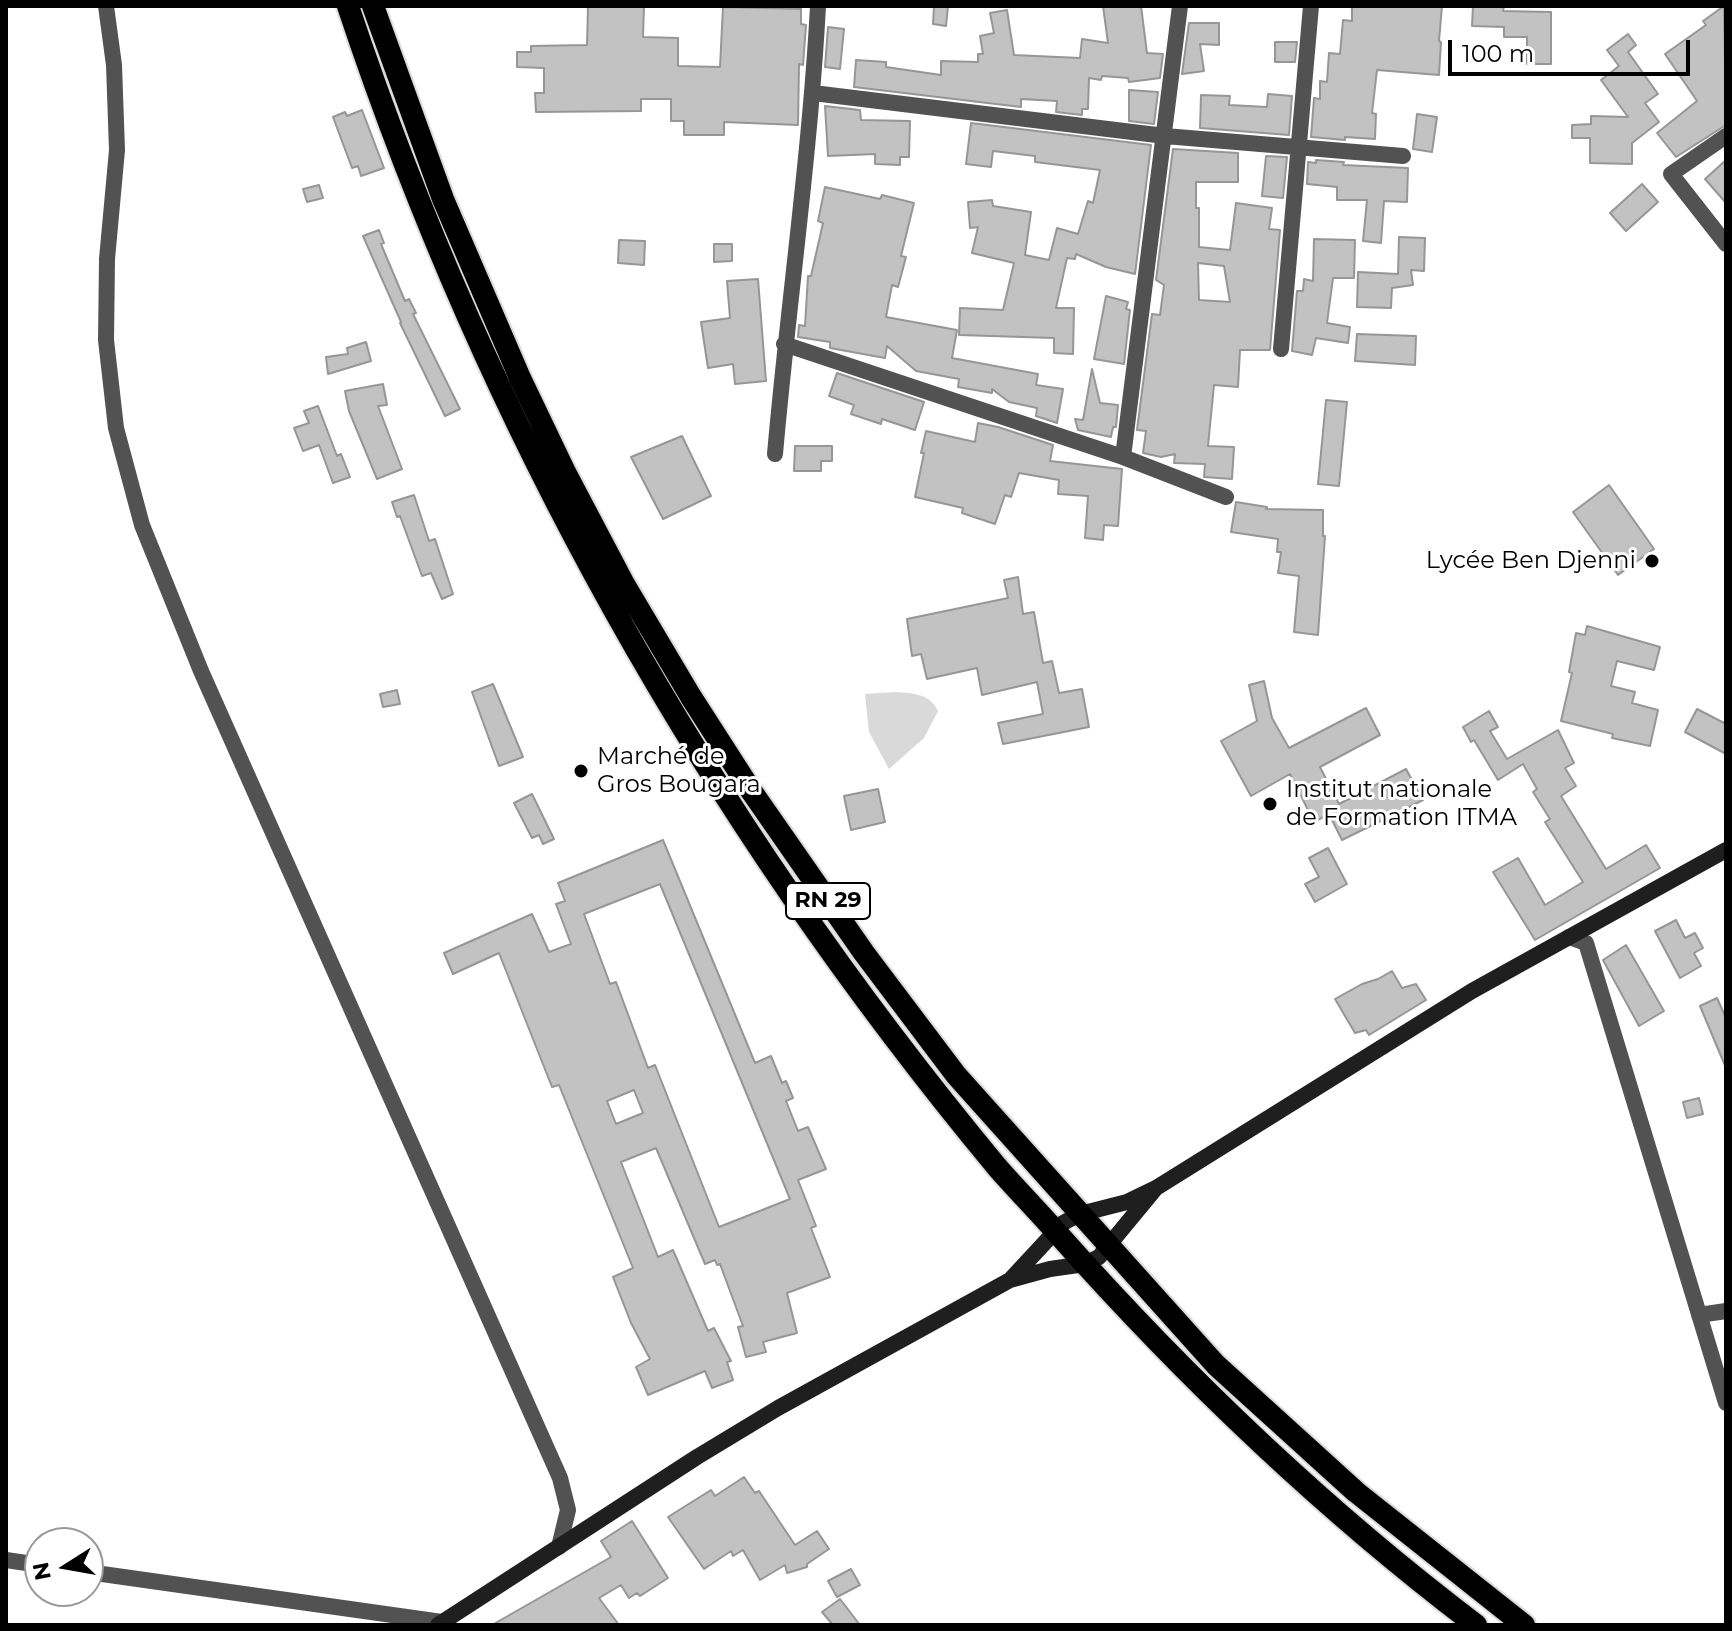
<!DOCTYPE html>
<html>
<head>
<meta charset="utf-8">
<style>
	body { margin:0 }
	#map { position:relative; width:1732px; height:1631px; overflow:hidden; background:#fff; font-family:Montserrat,sans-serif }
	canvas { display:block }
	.frame { position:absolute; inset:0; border:8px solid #000; pointer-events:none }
	.north { position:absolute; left:24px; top:1527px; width:80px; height:80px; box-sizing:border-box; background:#fff; border:2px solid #999; border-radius:50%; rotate:259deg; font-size:22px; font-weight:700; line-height:32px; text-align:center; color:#000 }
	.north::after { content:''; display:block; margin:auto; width:28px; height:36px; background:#000; clip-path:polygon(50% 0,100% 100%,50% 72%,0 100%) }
	.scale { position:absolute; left:1448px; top:40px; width:242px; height:36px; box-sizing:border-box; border:4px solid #000; border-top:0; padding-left:10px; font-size:24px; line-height:28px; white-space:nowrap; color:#000; -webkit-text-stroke:6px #fff; paint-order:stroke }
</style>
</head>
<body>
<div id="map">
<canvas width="1732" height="1631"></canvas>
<div class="frame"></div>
<div class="north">N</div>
<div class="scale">100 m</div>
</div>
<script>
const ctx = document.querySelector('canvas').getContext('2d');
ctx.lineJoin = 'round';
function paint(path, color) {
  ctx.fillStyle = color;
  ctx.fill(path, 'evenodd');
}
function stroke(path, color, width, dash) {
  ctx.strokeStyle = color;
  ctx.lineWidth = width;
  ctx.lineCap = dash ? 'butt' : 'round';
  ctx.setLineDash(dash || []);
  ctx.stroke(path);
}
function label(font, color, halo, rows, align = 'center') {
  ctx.font = font + ' Montserrat,sans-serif';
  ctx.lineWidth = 6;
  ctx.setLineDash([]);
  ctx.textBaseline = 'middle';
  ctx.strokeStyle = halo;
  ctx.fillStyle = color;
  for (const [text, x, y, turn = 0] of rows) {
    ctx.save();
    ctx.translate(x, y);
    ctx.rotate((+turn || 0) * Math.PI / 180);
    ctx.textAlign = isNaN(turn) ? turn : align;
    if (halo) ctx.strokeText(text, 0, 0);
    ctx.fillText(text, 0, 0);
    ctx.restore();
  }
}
paint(new Path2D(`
	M896,692C913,693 930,694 938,711L924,738L889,769L869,732L865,694Z`), '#d9d9d9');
const building = new Path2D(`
	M588,6H644L643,37L678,38V66L720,67L723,7L801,9V24L806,25L803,65L799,64L798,125L724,122V135H684V121H671V99H641V111L536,112L535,93H544V68L517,67V52H531V46L587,45Z
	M934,6H948L946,26L933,24Z
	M1103,6H1141L1147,53L1163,54L1160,78L1129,82L1128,78L1102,76L1101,80L1089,78L1088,109H1082V115L1056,112L1057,101L1021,99V107L854,87L856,60L886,62V67L941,75V61L978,62V54H983L980,36L994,33L990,13L1007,10L1014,55L1080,58L1082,39L1108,43Z
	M1352,6H1442L1439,41L1441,42L1439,75L1377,70L1372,113L1376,114L1375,139L1345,137V140L1311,137L1314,98L1320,99V81L1327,82L1329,53L1340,54L1343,20L1352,21Z
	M1473,6H1504L1503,11L1551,12V64H1527V37H1504V27L1472,26Z
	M1724,6L1726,125L1676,157L1657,133L1697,101L1665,54L1706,25L1703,21Z
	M1189,23H1219V45L1200,44L1204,71L1182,74Z
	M828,27L844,29L840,69L825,67Z
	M1628,34L1636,45L1628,52L1658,94L1645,103L1659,122L1632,143V164L1590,163V138H1572V125L1591,124V116L1628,117L1601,80L1619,66L1607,50Z
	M1275,42H1297L1295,62H1275Z
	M1129,90L1158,92L1154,124L1129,121Z
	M1268,94L1292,96L1289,135L1200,128L1201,95L1230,96L1229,105L1267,107Z
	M825,106L860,110L861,120L910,121L909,157H900V165L875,164V154L828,156Z
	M362,110L384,168L361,176L358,166L352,168L333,117L345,112L347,116Z
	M1417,114L1437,117L1432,152L1413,149Z
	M971,123L1151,145L1135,274L1106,267L1076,254L1075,259L1067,258L1056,308H1074L1073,354L1054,353V338L959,335L960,308L1003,310L1014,263L972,253L978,227L970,228L968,202L992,200L993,206L1031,212L1025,255L1049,260L1057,228L1078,234L1088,201L1093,203L1100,170L1035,162V156L993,151L991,167L966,164Z
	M1173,149L1238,153V182H1196V208H1199V247L1230,250L1236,203L1272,208L1269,229L1280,230L1270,350H1240L1238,387L1214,385L1208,446L1234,447L1232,479L1204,477L1205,464L1174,463L1175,454L1161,457L1143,453L1146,431L1137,430L1152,314L1160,315L1164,285L1156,280ZM1198,263L1224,266L1230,302L1199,300Z
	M1266,156L1287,157L1283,198L1262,196Z
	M1316,160L1344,162L1343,165L1408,168L1407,202L1384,201L1381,243L1363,241L1367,200H1337V187L1307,184L1308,162L1316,163Z
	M1726,160V203L1705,179Z
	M1642,184L1658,202L1626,231L1610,213Z
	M319,185L323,198L307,202L303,189Z
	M825,187L880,199L882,195L914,203L901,256L906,257L898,287L892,285L886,317L957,330L952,358L1038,374L1036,385L1063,389L1057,423L1036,416L1037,408L1009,402L992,389V393L958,387L959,379L916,371L887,346L885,358L830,348V342L798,337L799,325L805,326L808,276H811L823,223L818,221Z
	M379,230L384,243L381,244L405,301L409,299L416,313L413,314L460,409L445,416L400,323L401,322L363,236Z
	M1399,237L1425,238L1424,271L1411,270L1413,285L1392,288L1391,308L1357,307L1358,272L1398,274Z
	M1314,239L1355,240L1354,278H1333L1327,323L1350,327L1348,343L1316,338L1312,355L1292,351L1297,291H1303L1304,279L1313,281Z
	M619,240L645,241L644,265L618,263Z
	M714,244H732V261L714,262Z
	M758,279L766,381L735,384L733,364L708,368L701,322L730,318L727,281Z
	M1106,296L1128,302L1126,309L1130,310L1124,364L1094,359Z
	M1357,334L1416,336L1415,365L1355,361Z
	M366,342L371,361L328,374L326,357L348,354L347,348Z
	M1092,369L1100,403L1118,405L1116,427H1113L1111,437L1078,430L1075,419L1083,420Z
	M837,373L924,402L915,430L882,419L881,424L851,414L854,405L829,396Z
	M383,384L387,405L378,406L402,469L377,479L349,411L345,391Z
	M1326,400L1347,402L1339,486L1318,484Z
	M318,406L337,456L341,454L350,477L333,483L319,445L303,451L294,428L309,423L304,411Z
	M978,423L998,427L1053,445L1050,461L1122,469L1118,526L1104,525L1103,540L1085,538L1088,496L1058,494L1059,480L1019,473L1011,497L1005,495L995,524L962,513L963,508L915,497L924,453H921L926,431L975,442Z
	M682,436L711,496L663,519L631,457Z
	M795,446H832V461H821V471H794Z
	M1609,485L1654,549L1618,575L1573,512Z
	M414,495L429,541L435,539L453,594L442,599L431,573L422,576L400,516L397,517L392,502Z
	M1236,502L1267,507L1266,509L1323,510V536H1325L1318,635L1294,632L1299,576L1278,573L1281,552H1277L1278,539L1231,532Z
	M1018,577L1023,614L1034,612L1043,663L1052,661L1059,693L1082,689L1089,727L1003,744L998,723L1043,714L1037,682L982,695L977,668L927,679L921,654L912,656L907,619L1008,598L1004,580Z
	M1587,626L1660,647L1654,670L1617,661L1611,686L1635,692L1632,703L1658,710L1650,746L1612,738L1613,734L1561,721L1572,673L1569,672L1576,633L1585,635Z
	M1264,681L1272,718L1289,748L1366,708L1380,735L1320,767L1339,804L1406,769L1423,800L1342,840L1329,814L1314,822L1290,774L1251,796L1221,741L1257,721L1249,685Z
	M493,684L523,757L499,766L472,692Z
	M397,690L400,704L383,707L380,694Z
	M1697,709L1726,724V754L1685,732Z
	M1489,711L1498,727L1490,731L1507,759L1558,730L1574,763L1565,768L1576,786L1561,796L1606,869L1646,845L1660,868L1535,940L1493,872L1518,858L1545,905L1583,882L1545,822L1550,819L1533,792L1537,789L1523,764L1498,780L1474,740L1471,742L1463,727Z
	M878,789L885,822L851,830L844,796Z
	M532,794L554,839L543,844L539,835L532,838L514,803Z
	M663,840L755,1063L771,1056L782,1083L786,1081L793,1098L786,1101L798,1131L808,1127L826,1169L798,1180L816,1226L811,1228L830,1277L787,1293L797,1333L763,1342L766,1352L746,1357L738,1327L743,1326L720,1264L717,1265L715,1260L705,1264L656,1148L621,1162L658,1257L673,1250L708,1331L714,1328L731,1361L727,1362L733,1380L712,1388L705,1371L648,1395L636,1367L650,1359L631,1323L613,1277L633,1268L559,1085L552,1087L499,953L453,974L444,953L532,914L549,952L571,944L556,904L565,901L558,883ZM660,884L790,1199L719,1227L655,1065L648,1068L616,982L610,984L584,914ZM634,1090L643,1113L616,1124L607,1101Z
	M1328,848L1347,884L1315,902L1305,884L1319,877L1309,858Z
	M1676,920L1685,938L1695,933L1703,948L1694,953L1701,966L1680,978L1655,931Z
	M1626,945L1664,1011L1639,1026L1603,960Z
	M1392,971L1402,988L1416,984L1426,1000L1369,1035L1366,1030L1355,1033L1335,999L1362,984L1378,979Z
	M1717,998L1726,1018V1068L1700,1006Z
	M1699,1098L1703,1114L1687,1118L1683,1102Z
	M744,1477L755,1493L759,1491L795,1545L817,1531L829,1549L807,1564V1567L787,1573L785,1565L760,1580L743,1550L733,1556L731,1551L704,1569L668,1517L711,1490L715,1496Z
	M632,1521L668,1578L640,1596L637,1593L629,1598L621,1585L599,1598L619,1625H492L611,1557L601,1541Z
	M851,1569L860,1585L837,1597L828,1581Z
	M840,1599L860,1625H833L822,1612Z`);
paint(building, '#c2c2c2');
stroke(building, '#969696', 2);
const trunk = new Path2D(`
	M348,6C490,433 710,821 997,1167C1017,1190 1038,1211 1058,1234C1185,1377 1323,1509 1476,1625
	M373,6L443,199L520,378L564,470L624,584L691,697L752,792L864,953L956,1075L1216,1365L1356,1492L1524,1625`);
stroke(trunk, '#dbdbdb', 26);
stroke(new Path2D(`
	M106,6L114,65L117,150L107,259L106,340L116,428L142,525L201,671L560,1478L568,1510L559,1547
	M813,93L1165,136L1403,156
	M1726,136L1671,174L1726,244
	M784,344L1123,457L1226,497
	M1281,349L1311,6
	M775,454C788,305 810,156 818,6
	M1123,457L1180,6
	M1569,937L1586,943L1726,1403
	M1699,1315L1726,1311
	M6,1560L40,1565
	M88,1572L442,1622`), '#525252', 16);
stroke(new Path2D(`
	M1011,1279L1063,1223L1080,1214L1127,1202L1156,1188L1472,991L1726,850
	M438,1625L697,1457L778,1408L1010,1280L1050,1269L1085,1264L1099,1257L1156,1188`), '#1f1f1f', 16);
stroke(trunk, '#000', 22);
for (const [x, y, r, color] of [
	[1652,561,8,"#000"],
	[581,771,8,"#000"],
	[1270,804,8,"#000"]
]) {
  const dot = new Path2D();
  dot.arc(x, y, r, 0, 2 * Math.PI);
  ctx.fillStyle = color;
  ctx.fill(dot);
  stroke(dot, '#fff', 3);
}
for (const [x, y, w] of [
	[828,901,84]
]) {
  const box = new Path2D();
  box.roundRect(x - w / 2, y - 18, w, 36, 6);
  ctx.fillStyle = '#fff';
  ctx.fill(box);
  stroke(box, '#000', 2);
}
label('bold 22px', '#000', null, [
	["RN 29",828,901]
]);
label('24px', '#000', '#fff', [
	["Lycée Ben Djenni",1636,561,"right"],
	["Marché de",597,757],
	["Gros Bougara",597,785],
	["Institut nationale",1286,790],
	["de Formation ITMA",1286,818]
], 'left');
</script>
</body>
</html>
